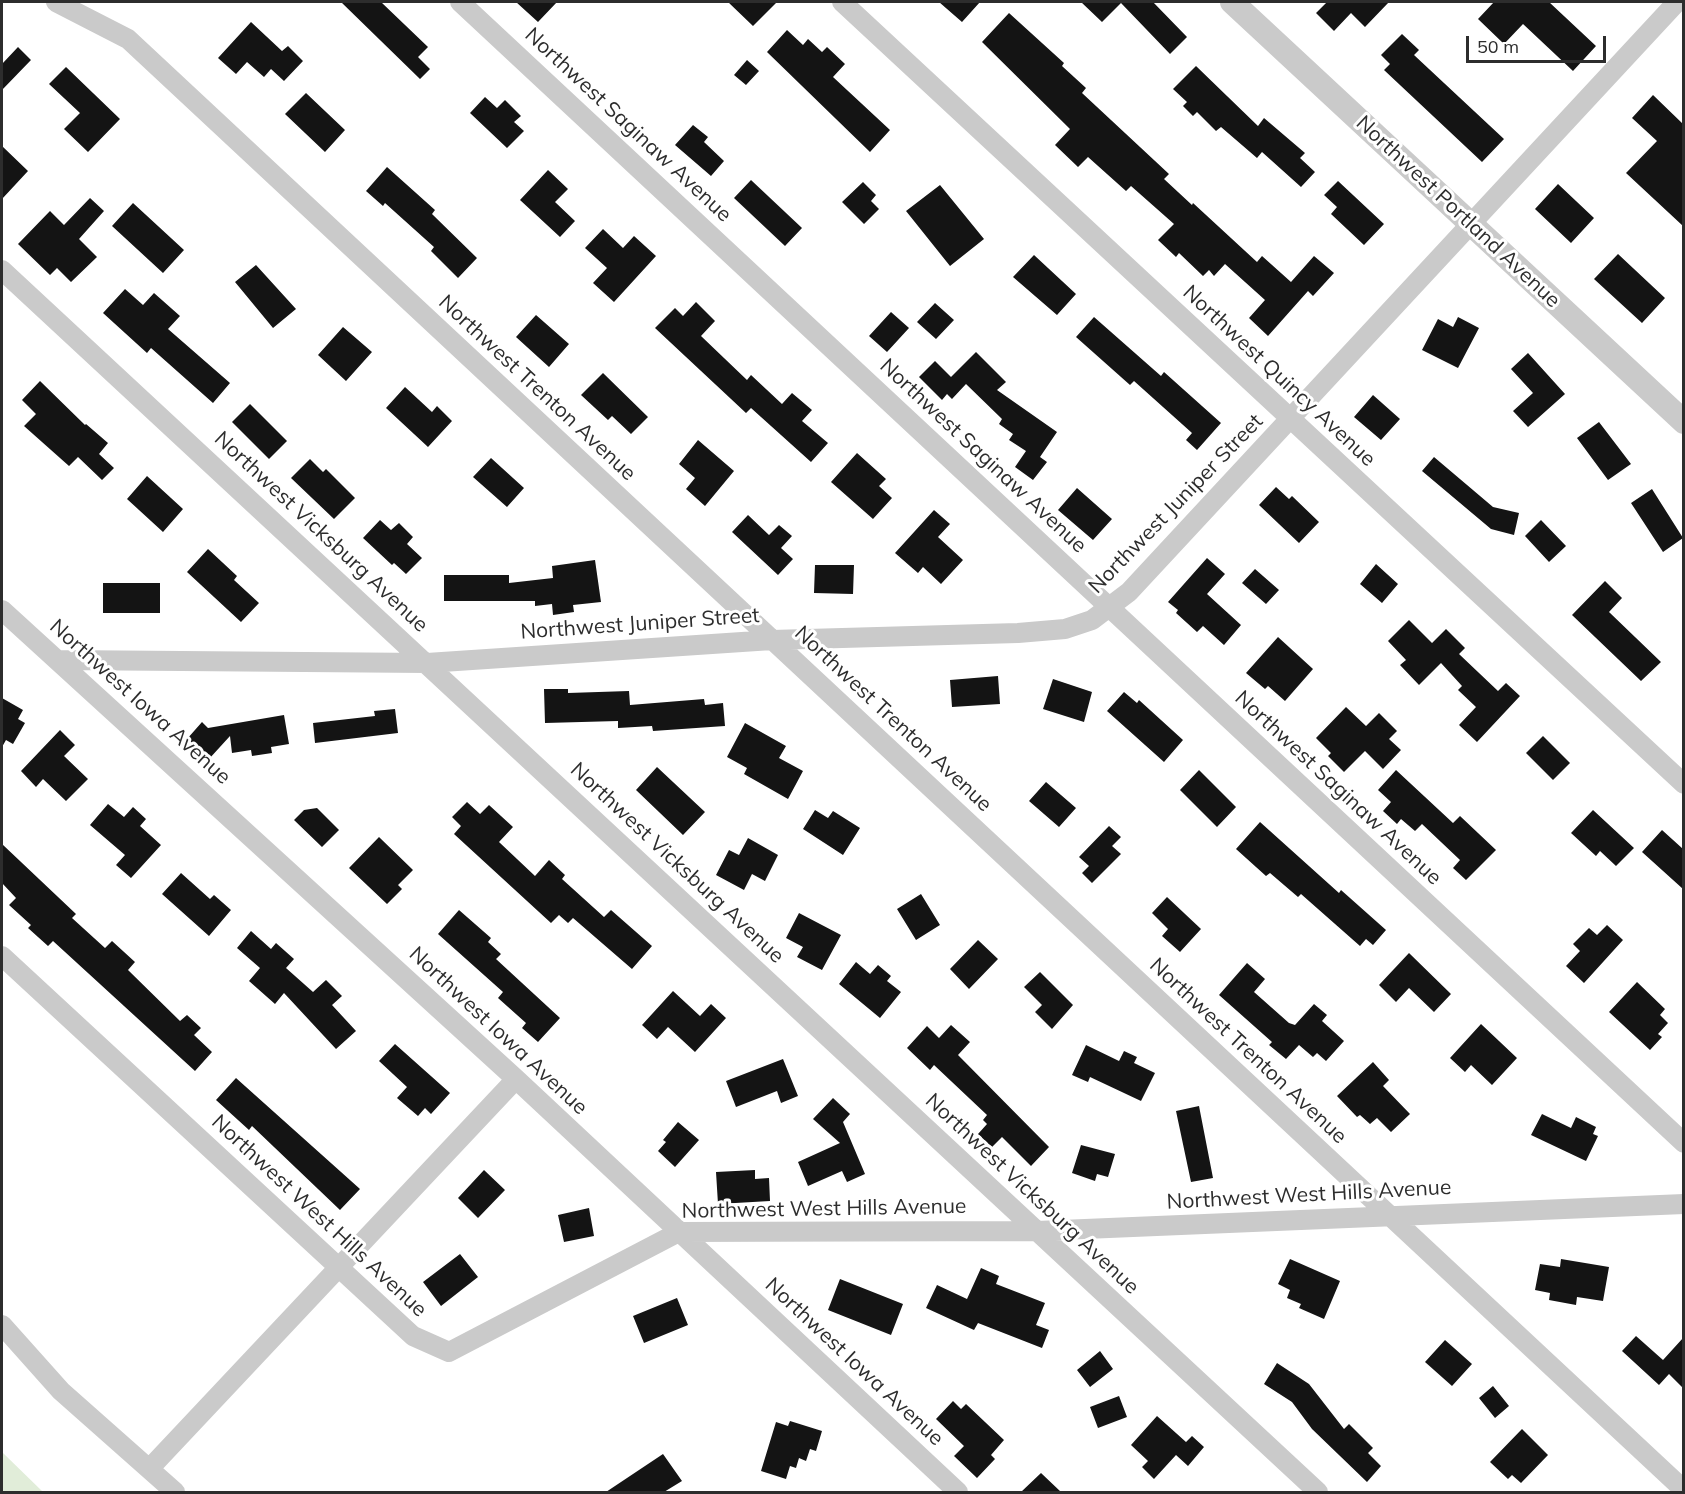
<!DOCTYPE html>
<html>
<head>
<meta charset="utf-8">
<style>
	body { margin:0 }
	#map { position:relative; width:1685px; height:1494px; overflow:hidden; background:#fff; font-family:Mulish,sans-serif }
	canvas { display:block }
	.frame { position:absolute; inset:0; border:3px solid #2d2d2d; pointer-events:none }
	.scale { position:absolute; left:1466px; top:36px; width:140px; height:27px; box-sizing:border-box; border:3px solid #2d2d2d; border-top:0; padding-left:8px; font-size:18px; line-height:21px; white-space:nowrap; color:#2d2d2d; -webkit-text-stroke:4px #fff; paint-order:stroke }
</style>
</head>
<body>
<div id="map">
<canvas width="1685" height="1494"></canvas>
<div class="frame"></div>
<div class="scale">50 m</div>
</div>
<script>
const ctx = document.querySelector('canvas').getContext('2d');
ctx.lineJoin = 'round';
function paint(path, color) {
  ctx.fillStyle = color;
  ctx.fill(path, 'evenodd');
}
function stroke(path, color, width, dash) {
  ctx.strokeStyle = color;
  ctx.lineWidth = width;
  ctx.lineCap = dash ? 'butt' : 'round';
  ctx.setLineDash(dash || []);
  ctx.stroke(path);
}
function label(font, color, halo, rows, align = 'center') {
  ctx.font = font + ' Mulish,sans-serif';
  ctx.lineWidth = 6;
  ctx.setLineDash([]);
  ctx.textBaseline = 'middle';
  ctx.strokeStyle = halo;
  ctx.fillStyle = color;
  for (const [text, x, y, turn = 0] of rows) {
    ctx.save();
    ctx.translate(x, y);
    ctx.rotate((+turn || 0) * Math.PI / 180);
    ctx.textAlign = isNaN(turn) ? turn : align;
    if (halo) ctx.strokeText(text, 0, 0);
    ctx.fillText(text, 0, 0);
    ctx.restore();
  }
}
paint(new Path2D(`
	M2,1452L43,1492H2Z`), '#e1edd9');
paint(new Path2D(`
	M341,2H381L428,47L418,57L430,69L420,79Z
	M516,2H557L538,22Z
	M728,2H777L753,26Z
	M939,2H980L962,22Z
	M1081,2H1153L1187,37L1170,54L1121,3L1102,22Z
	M1327,2H1389L1365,27L1351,13L1334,31L1316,13Z
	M1494,2H1549L1596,46L1573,71L1523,24L1504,44L1478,19Z
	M1009,13L1064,63L1062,66L1086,88L1082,93L1169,174L1164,179L1192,205L1193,203L1257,262L1262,256L1291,282L1314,256L1334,273L1313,296L1308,291L1268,336L1249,318L1265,300L1225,264L1214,276L1209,270L1203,276L1179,253L1176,257L1158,240L1174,224L1131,186L1126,191L1088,157L1078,167L1055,145L1070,129L982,42Z
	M251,22L282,51L288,46L303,61L284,81L271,69L264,77L247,62L236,74L218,58Z
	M787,30L803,45L808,39L822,52L827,47L845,64L833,77L890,130L870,152L767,52Z
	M1402,34L1419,50L1414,55L1504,139L1482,162L1384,70L1390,64L1381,55Z
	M18,47L31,60L2,90V64Z
	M747,60L759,71L746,85L734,75Z
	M1196,66L1258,126L1264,118L1305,153L1300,158L1315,172L1301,187L1262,152L1257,158L1221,127L1216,131L1197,112L1193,116L1183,106L1187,102L1173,89Z
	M66,67L120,119L88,152L64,129L80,113L49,84Z
	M306,93L345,130L325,152L285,114Z
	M1653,95L1683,124V226L1626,173L1657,141L1632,118Z
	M485,97L497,108L505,100L521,116L514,122L524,131L507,148L470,113Z
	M693,125L708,137L704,142L724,161L711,176L675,145Z
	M2,146L28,171L2,199Z
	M387,167L435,210L432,214L477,258L458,278L431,251L434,247L385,203L383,206L366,191Z
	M548,170L568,189L555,202L575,221L560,237L520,200Z
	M751,180L802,228L785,246L734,198Z
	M1338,181L1384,224L1364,245L1331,214L1337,207L1324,195Z
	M863,182L876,195L871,201L879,209L864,224L842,202Z
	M1558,184L1594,218L1571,243L1535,209Z
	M940,185L984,239L950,266L906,211Z
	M90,198L104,211L79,239L97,257L71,282L57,268L50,275L18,244L50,211L64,225Z
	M133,203L184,250L163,273L112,226Z
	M603,229L623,248L634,236L656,256L614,302L593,283L607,268L585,248Z
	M1618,254L1665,298L1642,323L1594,279Z
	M1034,255L1076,294L1057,315L1013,277Z
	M256,265L296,309L273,328L235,282Z
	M125,289L143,305L154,293L180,316L168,329L230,383L213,403L151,348L147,353L103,313Z
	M696,302L715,321L701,336L747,380L751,375L782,404L792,393L812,410L802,421L828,443L811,462L751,408L746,413L655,328L675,308L683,316Z
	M935,303L954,320L936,339L917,322Z
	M891,312L909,328L887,352L869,336Z
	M536,315L569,344L549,367L516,337Z
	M1094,317L1161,376L1164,372L1221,423L1197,450L1186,440L1192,433L1134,381L1130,385L1076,337Z
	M1458,317L1479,328L1458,368L1422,350L1438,319L1453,327Z
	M343,327L372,352L346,381L318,355Z
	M976,352L1006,382L997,390L1057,432L1040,457L1047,462L1033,480L1015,467L1026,451L1009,440L1013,434L999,424L1002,419L966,384L952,399L947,394L942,400L919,377L935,361L951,377Z
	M1528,353L1565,394L1528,427L1513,411L1533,393L1511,369Z
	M603,373L648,417L631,434L612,416L608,420L581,395Z
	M40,381L85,425L86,424L108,443L99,454L114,468L102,480L78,457L69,466L24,426L36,414L22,400Z
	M405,387L432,412L437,406L452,421L428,447L386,408Z
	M1373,395L1400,419L1381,440L1354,417Z
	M250,404L287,441L269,459L232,422Z
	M1599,422L1631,464L1608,480L1577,438Z
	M698,440L734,471L705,506L686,489L695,478L679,464Z
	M857,453L886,479L879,486L892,498L873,519L831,482Z
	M1434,457L1493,507L1519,513L1514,535L1491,529L1422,471Z
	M491,458L524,488L507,507L473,477Z
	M310,459L323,472L326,469L355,498L334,519L291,478Z
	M147,476L183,509L163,532L127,499Z
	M1276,487L1289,499L1292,496L1319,522L1299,543L1259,505Z
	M1077,488L1112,519L1093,540L1058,510Z
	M1652,489L1683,538L1663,552L1631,503Z
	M934,510L950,524L938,537L963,560L941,584L923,567L918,573L895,553Z
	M748,515L769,535L779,525L792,536L781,548L793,559L778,575L732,532Z
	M380,520L391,530L399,523L413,537L407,544L422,558L406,574L394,563L392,565L363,538Z
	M1541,520L1566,546L1549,562L1525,536Z
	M208,549L237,576L234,580L259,603L241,622L187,572Z
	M1207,558L1225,574L1207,594L1241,625L1224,645L1203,626L1197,632L1176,613L1178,610L1168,602Z
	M595,560L601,602L573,605L574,612L553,615L552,604L535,606V601H444V575H509V583L553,578L552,566Z
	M1376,564L1398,584L1382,603L1360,584Z
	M815,565H854L853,594L814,593Z
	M1255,569L1279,590L1266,604L1242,583Z
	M1605,581L1622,598L1609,612L1661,662L1641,681L1572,615Z
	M103,583H160V613H103Z
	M1409,620L1432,643L1446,629L1465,648L1459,654L1498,691L1506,683L1520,696L1477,742L1459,725L1476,707L1458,690L1462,686L1441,663L1419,685L1400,665L1406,660L1388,641Z
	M1278,637L1313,669L1285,701L1268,686L1265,689L1246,673Z
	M998,676L1000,704L952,707L950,680Z
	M1053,679L1092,692L1084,722L1043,709Z
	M544,689H568V693L629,691L630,705L704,699L705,705L723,703L725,726L653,731L652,726L618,728V721L545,723Z
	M1124,692L1137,703L1139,700L1183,740L1164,762L1107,711Z
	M2,698L23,710L18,719L25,723L13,744L6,740L2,747Z
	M1346,707L1366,726L1379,713L1397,731L1389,739L1401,750L1383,769L1365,751L1344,772L1328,756L1331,753L1316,738Z
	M395,709L398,733L315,743L313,723L375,716L374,711Z
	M284,715L289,744L271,747L272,753L252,756L251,750L232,753L230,736L209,759L187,739L202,722L208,728Z
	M745,723L786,746L779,758L803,771L788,799L744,774L747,768L727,757Z
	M60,730L75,745L64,756L88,779L66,801L43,779L36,787L21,771Z
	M1543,736L1570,763L1553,780L1526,753Z
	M657,767L705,812L683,835L636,790Z
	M1199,770L1236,807L1217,827L1180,790Z
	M1396,770L1453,823L1460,816L1496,850L1466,880L1453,868L1460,860L1422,824L1415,831L1401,819L1397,824L1383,811L1391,802L1378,790Z
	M1046,782L1076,808L1059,827L1029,801Z
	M467,802L480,814L489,805L513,827L499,842L535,876L549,860L565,875L562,879L604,917L611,910L652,946L632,969L573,918L568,923L559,915L551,923L454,834L461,826L452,817Z
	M108,804L124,817L133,807L146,819L140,826L161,845L131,878L116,865L125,855L90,825Z
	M317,808L339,830L322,847L294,820L304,810Z
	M815,810L828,818L833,811L860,828L843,855L803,829Z
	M1593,810L1634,848L1616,866L1600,851L1596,856L1571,833Z
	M1260,822L1339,893L1341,890L1386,930L1373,945L1366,939L1360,946L1301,894L1298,897L1270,873L1266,876L1236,849Z
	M1109,826L1121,837L1112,846L1121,854L1092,883L1082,873L1089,866L1079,857Z
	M1662,830L1683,849V889L1642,852Z
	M379,837L413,870L398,885L402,889L387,904L349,868Z
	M748,838L778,855L765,881L752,874L744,890L716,875L729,850L739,855Z
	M2,844L76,914L72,918L105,948L112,941L135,962L128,970L180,1021L187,1015L201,1028L194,1035L212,1052L195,1071L53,941L48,946L28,928L31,925L9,905L16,898L2,883Z
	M181,873L210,899L214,895L231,910L209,936L162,894Z
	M921,894L940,925L916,940L897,909Z
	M1167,897L1201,929L1180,952L1162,936L1168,929L1152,913Z
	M459,910L491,938L488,942L501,954L496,959L560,1018L538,1042L522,1028L526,1023L498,998L503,992L438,934Z
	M799,913L841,935L822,970L797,957L803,947L786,938Z
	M1607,925L1623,940L1584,983L1566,966L1580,951L1573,944L1589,928L1597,935Z
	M251,931L271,949L276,943L294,959L286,968L313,992L326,980L342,996L332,1005L356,1031L336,1049L284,993L275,1004L249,981L260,968L237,948Z
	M978,940L998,959L969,989L950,969Z
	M1409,953L1451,994L1434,1012L1409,988L1396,1002L1379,985Z
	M856,962L870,974L878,965L891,976L887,981L901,992L880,1018L839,984Z
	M1247,963L1265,979L1254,992L1289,1023L1295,1025L1314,1004L1327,1015L1322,1021L1344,1041L1326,1061L1317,1053L1313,1057L1299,1045L1286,1059L1269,1045L1272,1042L1219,995Z
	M1040,972L1073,1005L1052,1029L1035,1012L1042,1005L1024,987Z
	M1637,982L1665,1009L1660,1015L1668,1023L1658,1034L1662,1037L1650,1050L1609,1012Z
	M673,991L700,1016L711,1004L726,1018L695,1052L668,1027L657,1039L642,1025Z
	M1481,1024L1517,1058L1492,1085L1471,1065L1465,1072L1450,1058Z
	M951,1025L970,1042L958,1055L1049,1147L1031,1166L1002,1137L992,1147L978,1134L987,1124L983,1120L987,1115L934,1065L930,1070L907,1048L927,1026L939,1038Z
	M395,1044L450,1093L431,1114L425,1108L418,1116L397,1098L407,1087L379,1061Z
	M1086,1045L1119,1061L1124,1051L1137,1057L1134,1063L1155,1073L1141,1101L1090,1077L1088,1082L1072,1075Z
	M783,1059L798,1096L781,1103L777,1091L736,1107L726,1081Z
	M1373,1062L1389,1080L1383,1086L1410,1114L1391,1132L1377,1118L1370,1124L1360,1115L1357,1117L1337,1096Z
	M236,1078L360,1189L340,1210L252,1126L249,1130L216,1100Z
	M833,1098L850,1114L843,1122L865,1174L847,1182L842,1171L808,1186L798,1162L840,1143L813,1119Z
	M1199,1106L1213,1178L1191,1182L1176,1111Z
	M1542,1114L1571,1128L1576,1117L1596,1127L1593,1134L1598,1136L1586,1161L1531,1135Z
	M678,1122L699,1140L675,1167L658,1151L666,1142L663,1140Z
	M1081,1145L1115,1154L1108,1177L1097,1174L1095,1181L1072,1173Z
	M484,1170L505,1190L478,1218L458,1198Z
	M755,1170V1179L769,1178L770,1201L718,1204L716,1172Z
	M589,1208L594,1236L564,1242L558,1215Z
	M460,1254L478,1277L441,1306L423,1282Z
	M1290,1259L1340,1281L1324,1319L1299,1308L1301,1304L1287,1298L1290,1290L1278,1284Z
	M1561,1259L1609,1267L1603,1301L1577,1297L1576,1305L1549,1300L1550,1293L1535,1290L1540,1264L1560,1267Z
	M981,1268L999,1276L996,1284L1045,1303L1036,1325L1049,1330L1042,1348L978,1323L974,1330L926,1308L937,1285L967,1299Z
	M840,1279L903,1304L891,1335L828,1310Z
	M677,1298L688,1325L644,1343L633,1316Z
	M1636,1336L1663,1360L1683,1338V1388L1669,1374L1659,1385L1622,1351Z
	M1445,1340L1472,1364L1452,1386L1425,1362Z
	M1100,1351L1113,1369L1090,1387L1077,1370Z
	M1277,1363L1309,1384L1344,1429L1349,1424L1373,1448L1368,1453L1381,1466L1367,1482L1312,1429L1292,1402L1264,1384Z
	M1493,1386L1509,1406L1495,1418L1479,1398Z
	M1119,1396L1127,1417L1098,1428L1090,1407Z
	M953,1401L961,1409L966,1404L1004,1440L991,1455L995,1459L977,1478L954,1456L964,1446L936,1419Z
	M1157,1416L1186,1442L1192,1436L1204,1447L1188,1466L1176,1455L1154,1479L1142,1467L1148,1461L1131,1445Z
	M790,1421L822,1431L816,1451L810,1449L806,1461L799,1458L796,1468L790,1466L786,1479L761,1471L776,1422L788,1426Z
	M1522,1429L1548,1455L1521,1483L1512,1475L1508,1479L1490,1462Z
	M663,1454L682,1481L664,1492H606Z
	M1041,1473L1061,1492H1021Z`), '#141414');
stroke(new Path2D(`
	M56,2L128,39L1684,1490
	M460,2L1684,1143
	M842,2L1684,784
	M2,270L1318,1492
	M2,610L516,1079L958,1492
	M59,660L427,663L772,640L1018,633L1065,629L1092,620L1129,592L1677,2
	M2,956L413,1336L449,1352L679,1232L1037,1231L1684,1204
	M2,1325L61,1391L175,1492
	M150,1468L516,1079`), '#cacaca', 20);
stroke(new Path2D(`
	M1232,2L1684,422`), '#cacaca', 24);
label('21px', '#2d2d2d', '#fff', [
	["Northwest Saginaw Avenue",628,125,43],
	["Northwest Portland Avenue",1458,212,43],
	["Northwest Quincy Avenue",1279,376,43],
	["Northwest Trenton Avenue",537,388,43],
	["Northwest Saginaw Avenue",983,456,43],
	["Northwest Juniper Street",1176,504,-46],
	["Northwest Vicksburg Avenue",321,532,43],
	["Northwest Juniper Street",640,624,-4],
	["Northwest Iowa Avenue",140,702,42],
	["Northwest Trenton Avenue",893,719,43],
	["Northwest Saginaw Avenue",1338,788,43],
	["Northwest Vicksburg Avenue",677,863,43],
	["Northwest Iowa Avenue",498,1031,43],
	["Northwest Trenton Avenue",1248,1051,43],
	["Northwest Vicksburg Avenue",1032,1194,43],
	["Northwest West Hills Avenue",1309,1195,-3],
	["Northwest West Hills Avenue",824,1209,-1],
	["Northwest West Hills Avenue",319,1216,43],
	["Northwest Iowa Avenue",854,1362,43]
]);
</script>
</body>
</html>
